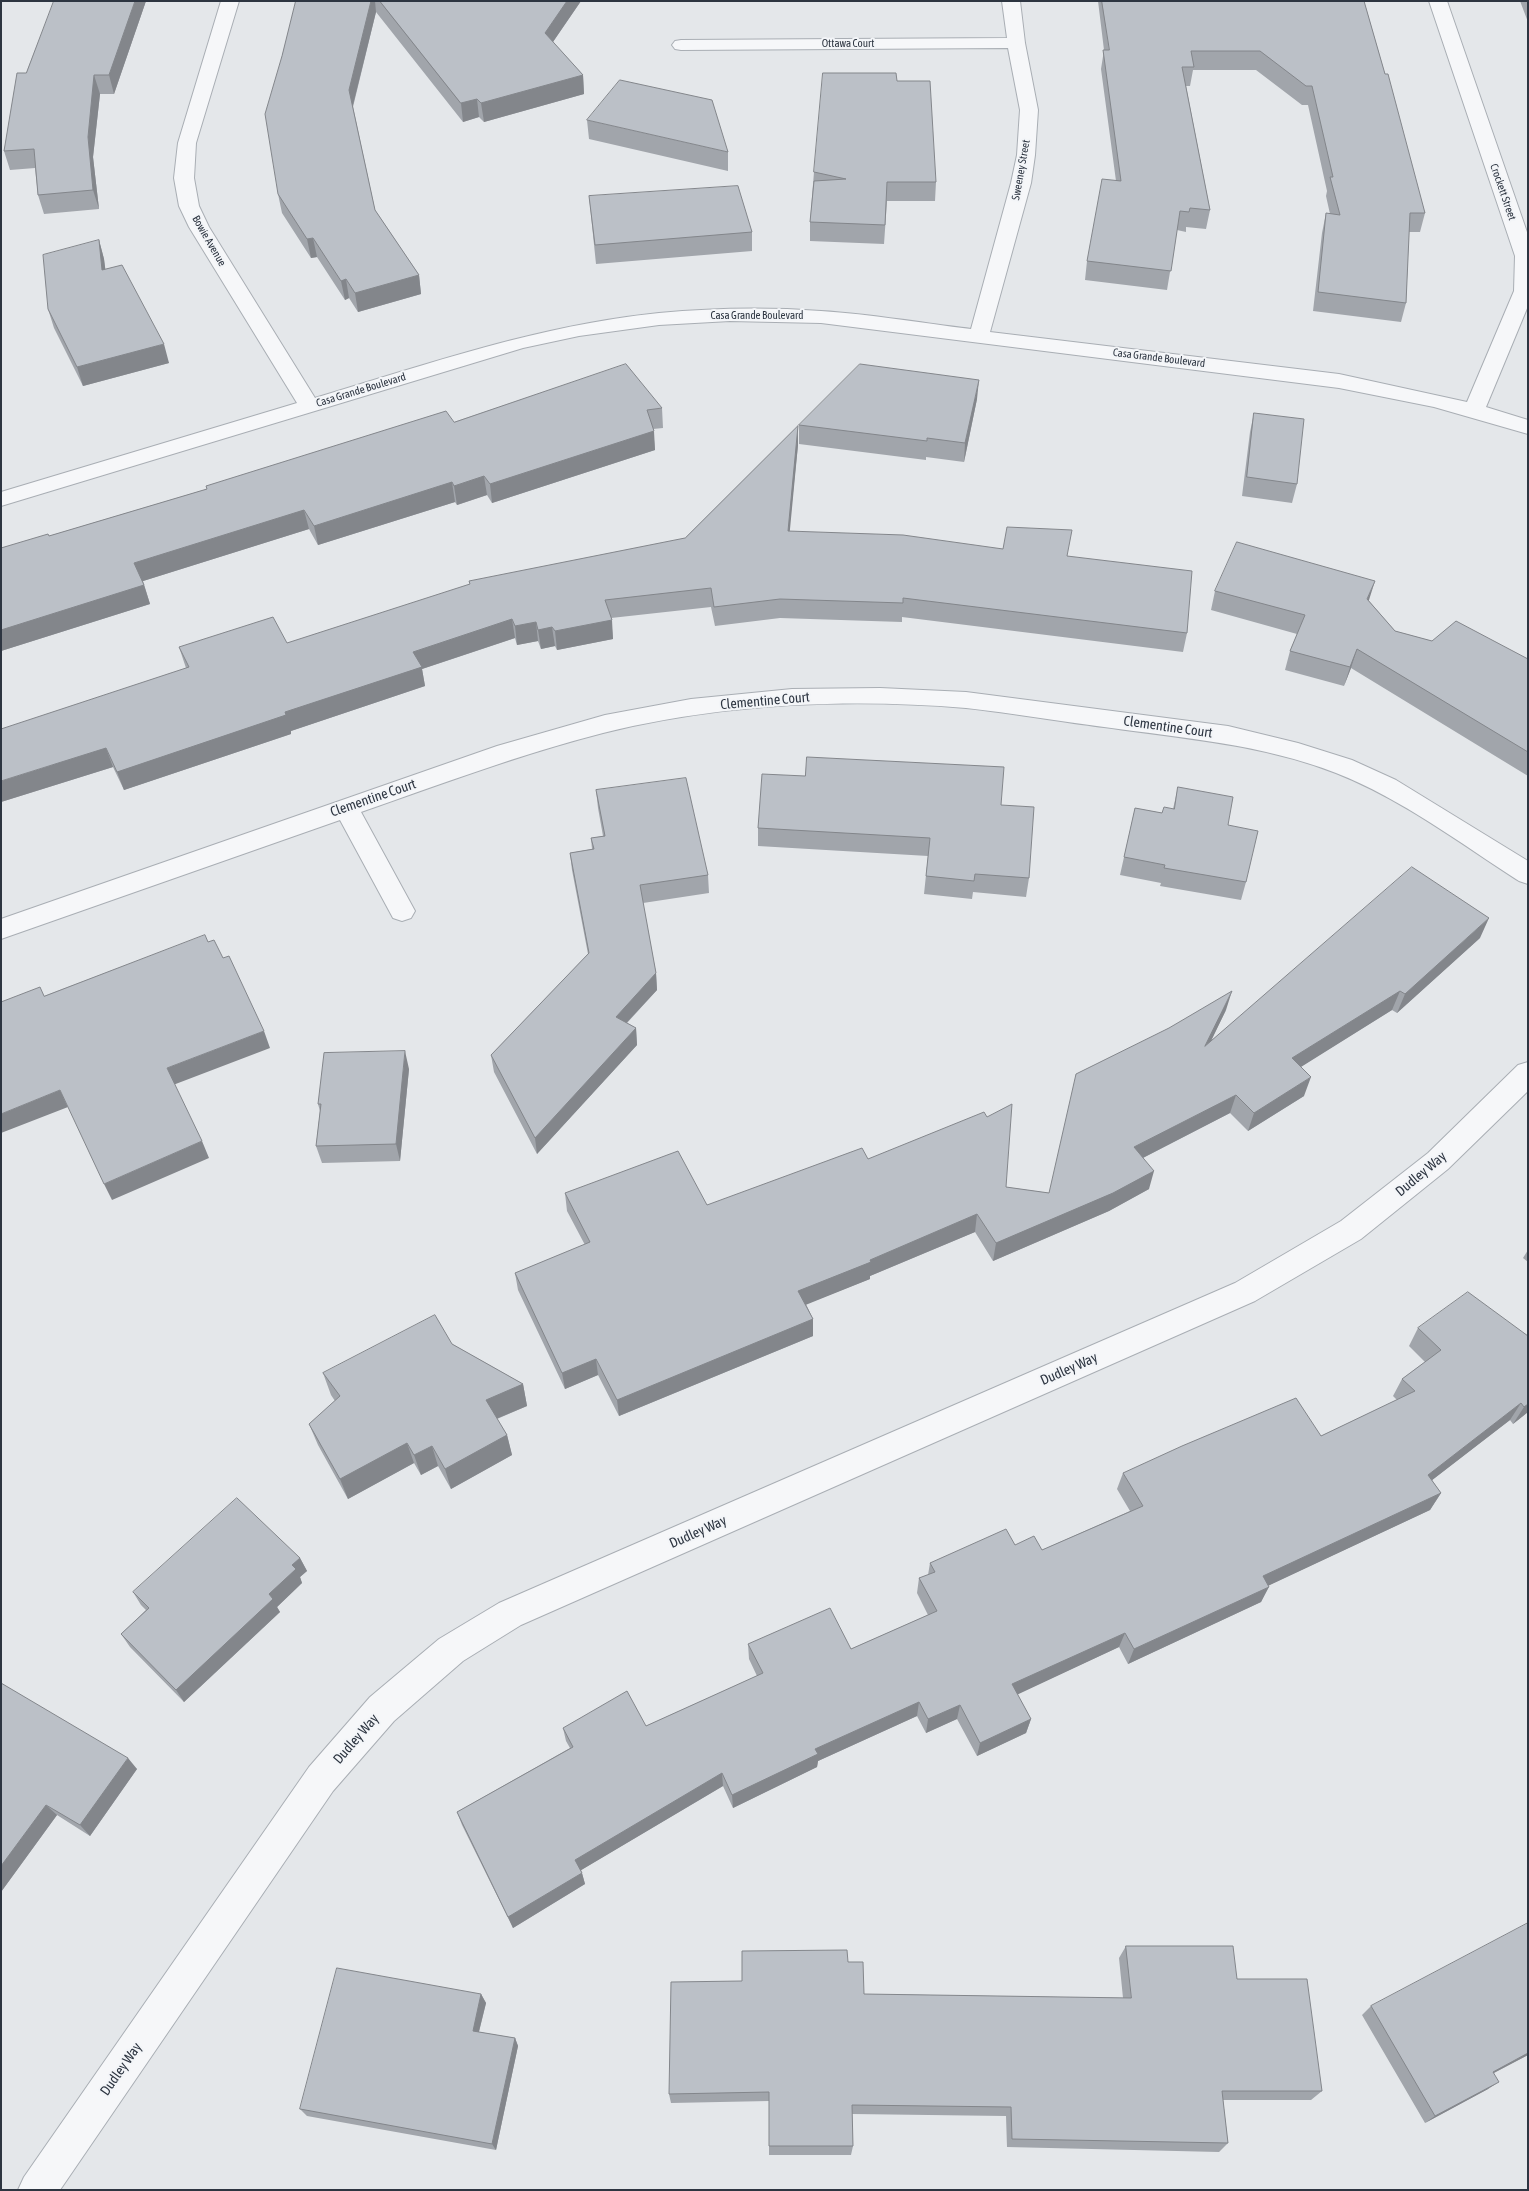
<!DOCTYPE html>
<html>
<head>
<meta charset="utf-8">
<style>
	body { margin:0 }
	#map { position:relative; width:1529px; height:2191px; overflow:hidden; background:#e4e7ea; font-family:"Asap Condensed",sans-serif }
	canvas { display:block }
	.frame { position:absolute; inset:0; border:2px solid #2d3541; pointer-events:none }
</style>
</head>
<body>
<div id="map">
<canvas width="1529" height="2191"></canvas>
<div class="frame"></div>
</div>
<script>
const ctx = document.querySelector('canvas').getContext('2d');
ctx.lineJoin = 'round';
function stroke(path, color, width, dash) {
  ctx.strokeStyle = color;
  ctx.lineWidth = width;
  ctx.lineCap = dash ? 'butt' : 'round';
  ctx.setLineDash(dash || []);
  ctx.stroke(path);
}
function paint(path, color) {
  ctx.fillStyle = color;
  ctx.fill(path, 'evenodd');
}
function label(font, color, halo, rows, align = 'center') {
  ctx.font = font + ' "Asap Condensed",sans-serif';
  ctx.lineWidth = 4;
  ctx.setLineDash([]);
  ctx.textBaseline = 'middle';
  ctx.strokeStyle = halo;
  ctx.fillStyle = color;
  for (const [text, x, y, turn = 0] of rows) {
    ctx.save();
    ctx.translate(x, y);
    ctx.rotate((+turn || 0) * Math.PI / 180);
    ctx.textAlign = isNaN(turn) ? turn : align;
    if (halo) ctx.strokeText(text, 0, 0);
    ctx.fillText(text, 0, 0);
    ctx.restore();
  }
}
const minor = new Path2D(`
	M221,1H239L196,143L194,178L199,206L209,227L315,398C428,364 540,325 659,313C712,308 767,307 821,311C871,314 921,323 971,329L1011,183L1017,155L1020,110L1008,48L681,50L675,49L672,45L675,41L681,40L1007,38L1002,1H1020L1025,43L1038,110L1035,155L1031,183L990,332L1339,374L1467,402L1514,291L1515,256L1429,1H1447L1528,235V306L1486,407L1528,420V434L1434,407L1339,388L821,323L730,321L659,325L579,336L523,348L1,506V492L297,403L189,227L179,206L174,178L178,143Z
	M880,688L966,692L1228,726L1298,743L1352,760L1396,780L1528,861V884L1519,881C1460,843 1402,799 1336,773C1262,744 1182,738 1104,727C1058,721 1012,713 966,708C846,698 720,704 603,733C521,754 441,784 361,812L415,911L411,918L402,921L393,918L340,820L1,939V919L497,746L605,715L691,699L792,689Z
	M1528,1062V1091L1448,1169L1361,1239L1255,1301L521,1625L463,1661L394,1721L333,1791L60,2190H18L24,2177L309,1767L370,1697L439,1639L499,1603L1235,1283L1341,1221L1428,1153L1518,1065Z`);
stroke(minor, '#a9aeb4', 2);
paint(minor, '#f6f7f9');
paint(new Path2D(`
	M146,1L114,94H100L93,157L99,209L44,214L38,195L35,168L10,170L4,151L26,73Z
	M296,1H581L553,42L583,75L584,94L484,122L479,117L463,122L376,12L353,107L375,210L419,275L421,294L358,312L349,298L345,300L317,257L311,258L282,213L278,194L282,56Z
	M1098,1H1364L1425,213L1420,232H1409L1406,303L1401,322L1313,311L1322,233L1326,213L1330,214L1326,196L1327,191L1308,105H1302L1256,70H1193L1190,86H1186L1210,210L1206,229L1186,227V232L1177,230L1167,290L1085,280L1087,261L1116,181L1101,69L1104,50Z
	M1520,1H1528V22Z
	M897,81L936,182L935,201H887L884,244L810,241V222L814,172Z
	M587,120L728,152V171L589,139Z
	M589,196L752,232V251L596,264Z
	M99,240L104,259L105,269L169,363L83,386L54,328L48,309Z
	M977,399L964,462L926,457V460L799,444V425Z
	M662,408L663,428L653,429L655,450L492,503L487,495L457,505L455,502L318,545L309,529L143,581L150,604L1,651V548L49,536L207,489L206,486L454,422Z
	M1254,413L1297,484L1292,503L1242,496L1250,432Z
	M798,426V445L789,531L1003,549L1068,556L1187,633L1183,652L902,617V622L780,618L715,626L711,607L611,618L613,639L557,650L555,646L541,649L538,641L517,645L515,638L422,669L425,686L291,731V734L124,790L113,767L1,802L186,668L179,647L287,643L685,538Z
	M1215,591L1369,601L1395,631L1432,641L1528,659V776L1351,668L1344,686L1285,670L1290,651L1297,634L1211,610Z
	M1178,787L1228,825L1246,882L1241,900L1160,886L1161,883L1120,875L1135,808L1162,813L1173,809Z
	M596,790L708,875L709,893L643,903L656,973L657,990L627,1023L636,1028L637,1045L537,1154L494,1072L491,1055L588,954L572,870L570,853L592,849L591,838L603,836L598,808Z
	M1001,805L1029,878L1026,897L973,892L972,899L924,894L928,856L758,846V828Z
	M1480,938L1397,1013L1392,1010L1300,1067L1304,1096L1248,1131L1230,1113L1143,1158L1149,1189L1109,1211L993,1261L975,1232L870,1276V1279L806,1304L813,1319V1336L619,1416L598,1375L565,1389L518,1290L515,1273L585,1245L567,1211L565,1193L707,1205L868,1159L1006,1187L1049,1193L1226,1010L1211,1040Z
	M409,1069L400,1161L322,1163L316,1146L320,1111L318,1104Z
	M1528,1250V1262L1523,1258Z
	M1418,1328L1528,1336V1412L1513,1424L1510,1420L1432,1480L1441,1493L1430,1510L1269,1585L1261,1602L1128,1664L1119,1647L1017,1694L1031,1719L1026,1733L977,1756L957,1719L926,1733L917,1716L818,1761L817,1767L733,1808L723,1786L581,1870L585,1884L513,1928L462,1825L457,1812L570,1748L566,1741L563,1728L646,1726L757,1676L749,1659L748,1644L851,1649L928,1615L917,1593L919,1578L928,1575L930,1563L1015,1545L1042,1550L1130,1511L1117,1489L1123,1473L1321,1436L1397,1400L1393,1396L1402,1379L1425,1362L1409,1346Z
	M452,1344L523,1384L527,1406L497,1419L507,1435L512,1455L451,1489L438,1466L421,1475L414,1463L348,1499L318,1445L309,1424L335,1401L331,1395L323,1373Z
	M300,1558L307,1571L300,1577L302,1583L277,1607L280,1612L184,1702L130,1647L121,1634L146,1610L141,1605L133,1592Z
	M1,1683L137,1769L90,1836L57,1815L1,1892Z
	M1126,1946L1237,1979L1322,2091L1311,2100H1223L1228,2143L1219,2152L1007,2147L1006,2116L852,2114L853,2146L851,2155H769V2101L671,2103L669,2094L742,1981L848,1962L864,1994L1123,1998L1119,1958Z
	M481,1994L486,2003L479,2032L515,2038L518,2046L496,2150L307,2116L300,2109Z
	M1371,2006L1528,2055L1494,2073L1488,2089L1425,2123L1362,2015Z`), '#a1a5ab');
paint(new Path2D(`
	M135,1H146L114,94L109,75Z
	M371,1H375L376,12L352,109L349,90Z
	M567,1H581L546,52L545,33Z
	M94,75L100,94L93,157L99,209L93,190L88,137Z
	M583,75L584,94L484,122L481,103Z
	M477,99L479,117L463,122L461,103Z
	M313,238L317,257L311,258L307,239Z
	M99,240L104,259L108,289L102,270Z
	M419,275L421,294L358,312L355,293Z
	M346,279L349,298L345,300L341,281Z
	M164,344L169,363L83,386L77,367Z
	M979,380L977,399L964,462L965,443Z
	M798,426V445L788,550V531Z
	M654,431L655,450L492,503L490,484Z
	M484,476L487,495L457,505L454,486Z
	M452,482L455,502L318,545L314,526Z
	M304,510L309,529L140,582L134,563Z
	M1375,581L1369,600L1361,618L1367,599Z
	M144,585L150,604L1,651V630Z
	M512,619L515,638L422,669L425,686L291,731V734L124,790L117,772L285,712L413,652Z
	M612,620L613,639L557,650L555,631Z
	M536,622L538,641L517,645L515,626Z
	M552,627L555,646L541,649L538,630Z
	M1357,649L1351,668L1344,686L1350,667Z
	M106,748L113,767L1,802V781Z
	M1489,918L1480,938L1397,1013L1405,994Z
	M656,973L657,990L617,1033L616,1017Z
	M1232,991L1226,1010L1200,1064L1205,1046Z
	M1400,991L1392,1010L1285,1077L1292,1058Z
	M636,1028L637,1045L537,1154L535,1138Z
	M264,1031L270,1048L173,1085L167,1068Z
	M405,1051L409,1069L400,1161L396,1144Z
	M1311,1077L1304,1096L1248,1131L1254,1113Z
	M60,1090L68,1107L1,1133V1114Z
	M1236,1095L1230,1113L1129,1165L1134,1147Z
	M202,1141L209,1158L112,1200L104,1184Z
	M1154,1171L1149,1189L1109,1211L993,1261L996,1243Z
	M977,1214L975,1232L870,1276V1279L798,1308V1291Z
	M813,1319V1336L619,1416L617,1400Z
	M596,1359L598,1375L565,1389L562,1373Z
	M523,1384L527,1406L491,1421L486,1400Z
	M1521,1403L1510,1420L1418,1491L1428,1475Z
	M1528,1404V1412L1513,1424L1524,1407Z
	M507,1435L512,1455L451,1489L445,1469Z
	M407,1443L414,1463L348,1499L340,1479Z
	M432,1446L438,1466L421,1475L414,1455Z
	M1441,1493L1430,1510L1255,1592L1263,1576Z
	M300,1558L307,1571L300,1577L302,1583L277,1607L280,1612L184,1702L176,1690L269,1594L292,1565Z
	M1269,1587L1261,1602L1128,1664L1134,1649Z
	M1125,1633L1119,1647L1008,1699L1012,1684Z
	M919,1702L917,1716L818,1761L817,1767L733,1808L732,1795L815,1749Z
	M960,1705L957,1719L926,1733L928,1719Z
	M1031,1719L1026,1733L977,1756L980,1743Z
	M128,1758L137,1769L90,1836L80,1825Z
	M722,1773L723,1786L578,1872L575,1860Z
	M46,1805L57,1815L1,1892V1866Z
	M582,1873L585,1884L513,1928L508,1917Z
	M481,1994L486,2003L477,2039L473,2031Z
	M515,2038L518,2046L496,2150L492,2144Z
	M1528,2053V2055L1482,2079L1493,2072Z
	M1499,2082L1488,2089L1425,2123L1435,2116Z`), '#83868b');
const building = new Path2D(`
	M54,1H135L109,75H94L88,137L93,190L38,195L34,149L4,151L17,73H26Z
	M296,1H371L349,90L375,210L419,275L355,293L346,279L341,281L313,238L307,239L278,194L265,114L282,56Z
	M380,1H567L545,33L583,75L481,103L477,99L461,103Z
	M1102,1H1364L1385,74H1388L1425,213H1410L1406,303L1318,292L1326,213L1340,215L1330,177H1333L1312,86H1306L1260,51H1191L1194,67H1182L1210,210L1190,208L1189,212L1180,211L1171,271L1087,261L1102,179L1121,181L1103,50H1109Z
	M823,73H896L897,81H930L936,182H887L885,225L810,222L814,181L846,179L814,172Z
	M620,80L712,100L728,152L587,120Z
	M738,186L752,232L595,245L589,196Z
	M99,240L102,270L122,265L164,344L77,367L48,309L43,255Z
	M626,364L662,408L647,410L654,431L490,484L484,476L454,486L452,482L314,526L304,510L134,563L144,585L1,630V548L48,534L49,536L207,489L206,486L446,411L454,422Z
	M860,364L979,380L965,443L927,438V441L799,425Z
	M1254,413L1304,419L1297,484L1247,477Z
	M798,426L788,531L903,535L1003,549L1007,527L1072,530L1067,556L1192,571L1187,633L903,598V603L780,599L714,607L711,588L605,600L612,620L555,631L552,627L538,630L536,622L515,626L512,619L413,652L422,667L285,712L286,715L117,772L106,748L1,781V729L189,667L179,647L273,617L287,643L470,584L469,581L685,538Z
	M1237,542L1375,581L1367,599L1395,631L1432,641L1456,621L1528,659V752L1357,649L1350,667L1290,651L1305,615L1215,591Z
	M807,757L1004,767L1001,805L1034,807L1029,878L975,874L974,881L926,876L930,838L758,828L762,774L805,776Z
	M686,778L708,875L640,885L656,973L616,1017L636,1028L535,1138L491,1055L589,953L570,853L594,849L591,838L605,836L596,790Z
	M1178,787L1233,797L1228,825L1258,831L1246,882L1164,868L1165,865L1124,857L1135,808L1162,813L1164,807L1174,809Z
	M1412,867L1489,918L1405,994L1400,991L1292,1058L1311,1077L1254,1113L1236,1095L1134,1147L1154,1171L1113,1193L996,1243L977,1214L870,1260L871,1262L798,1291L813,1319L617,1400L596,1359L562,1373L515,1273L590,1242L565,1193L678,1151L707,1205L862,1148L868,1159L984,1112L987,1117L1012,1104L1006,1187L1049,1193L1076,1074L1169,1028L1232,991L1205,1046Z
	M205,935L208,942L214,940L223,958L229,956L264,1031L167,1068L202,1141L104,1184L60,1090L1,1114V1002L40,987L44,996Z
	M405,1051L396,1144L316,1146L321,1104H318L324,1053Z
	M1468,1292L1528,1336V1404L1524,1407L1521,1403L1428,1475L1441,1493L1263,1576L1269,1587L1134,1649L1125,1633L1012,1684L1031,1719L980,1743L960,1705L928,1719L919,1702L815,1749L818,1754L732,1795L722,1773L575,1860L582,1873L508,1917L457,1812L573,1747L563,1728L627,1691L646,1726L763,1673L748,1644L830,1608L851,1649L937,1611L919,1578L935,1572L930,1563L1006,1529L1015,1545L1034,1536L1042,1550L1143,1506L1123,1473L1182,1446L1296,1398L1321,1436L1415,1391L1402,1379L1441,1350L1418,1328Z
	M435,1315L452,1344L523,1384L486,1400L507,1435L445,1469L432,1446L414,1455L407,1443L340,1479L309,1424L340,1396L323,1373Z
	M237,1498L300,1558L292,1565L296,1569L269,1594L273,1599L176,1690L121,1634L149,1608L133,1592Z
	M1,1683L128,1758L80,1825L46,1805L1,1866Z
	M1528,1923V2053L1493,2072L1499,2082L1435,2116L1371,2006Z
	M1126,1946H1233L1237,1979H1307L1322,2091H1222L1228,2143L1012,2139L1011,2107L852,2105L853,2146H769V2092L669,2094L671,1982L742,1981V1951L847,1950L848,1962H863L864,1994L1131,1998Z
	M337,1968L481,1994L473,2031L515,2038L492,2144L300,2109Z`);
paint(building, '#bbc0c7');
stroke(building, '#83868b', 1);
label('11px', '#2d3541', '#f3f5f8', [
	["Ottawa Court",848,44],
	["Sweeney Street",1021,170,-80],
	["Crockett Street",1503,192,71],
	["Bowie Avenue",209,241,60],
	["Casa Grande Boulevard",757,316],
	["Casa Grande Boulevard",1159,358,7],
	["Casa Grande Boulevard",361,390,-17]
]);
label('14px', '#2d3541', '#f3f5f8', [
	["Clementine Court",765,701,-5],
	["Clementine Court",1168,727,8],
	["Clementine Court",373,798,-19],
	["Dudley Way",1421,1174,-40],
	["Dudley Way",1069,1369,-24],
	["Dudley Way",698,1532,-24],
	["Dudley Way",356,1739,-49],
	["Dudley Way",121,2069,-55]
]);
</script>
</body>
</html>
